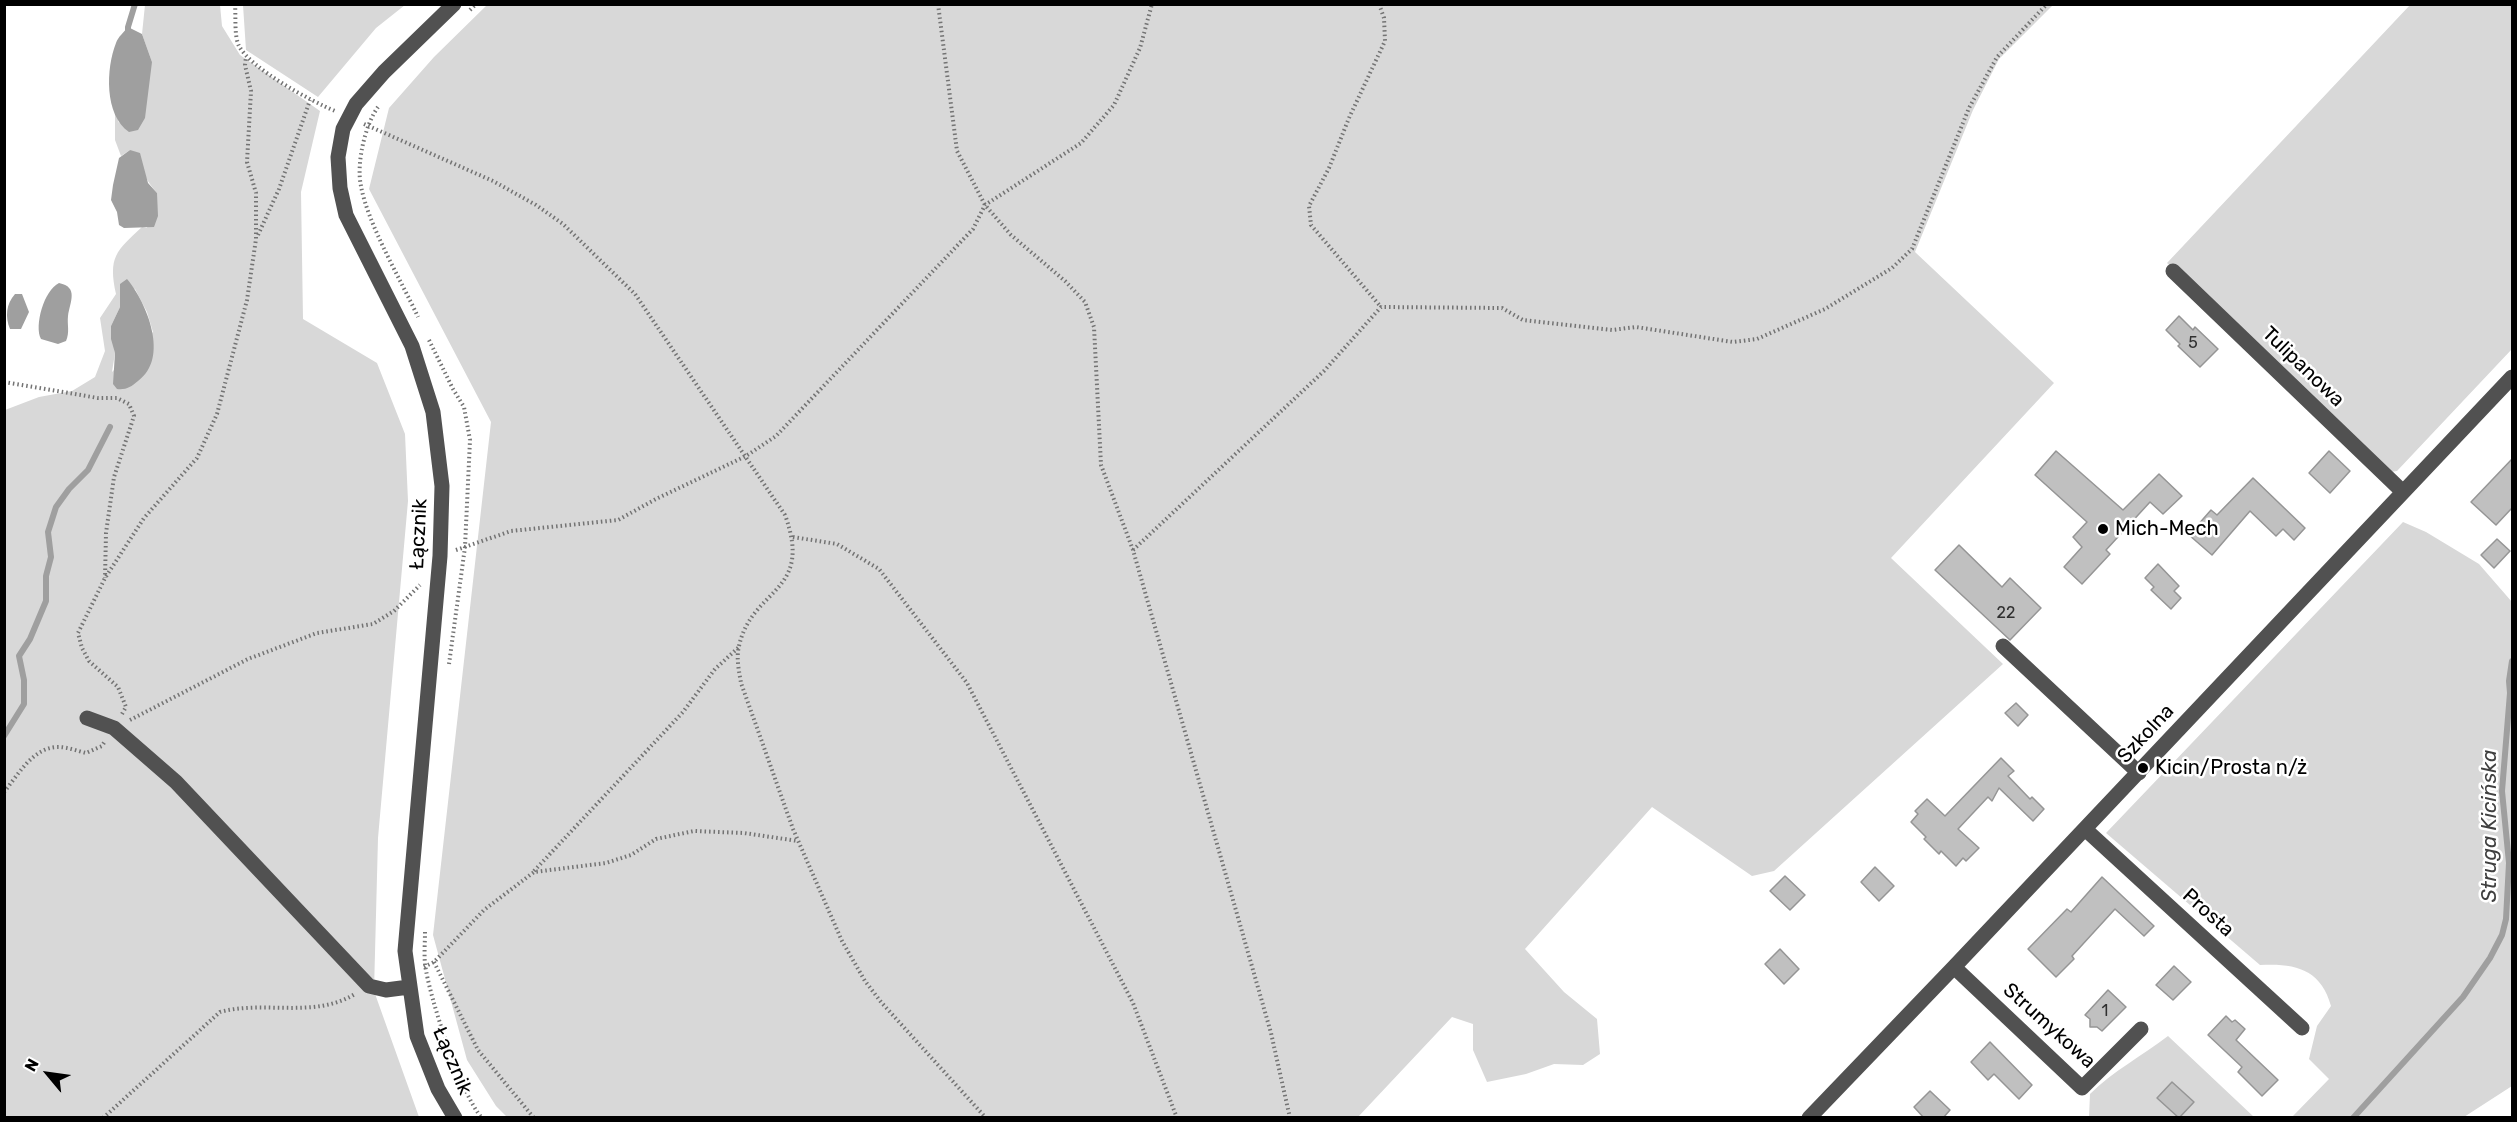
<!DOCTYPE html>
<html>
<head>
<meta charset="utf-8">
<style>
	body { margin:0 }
	#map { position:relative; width:2517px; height:1122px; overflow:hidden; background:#fff; font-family:Rubik,sans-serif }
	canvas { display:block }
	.frame { position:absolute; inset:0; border:6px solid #000; pointer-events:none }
	.north { position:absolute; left:18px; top:1044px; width:60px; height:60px; -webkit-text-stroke:4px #fff; paint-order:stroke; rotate:299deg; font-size:16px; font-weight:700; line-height:24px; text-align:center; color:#000 }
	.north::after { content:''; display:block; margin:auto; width:21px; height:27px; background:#000; clip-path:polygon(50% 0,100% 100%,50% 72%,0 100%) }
</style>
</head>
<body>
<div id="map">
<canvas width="2517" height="1122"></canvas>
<div class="frame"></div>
<div class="north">N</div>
</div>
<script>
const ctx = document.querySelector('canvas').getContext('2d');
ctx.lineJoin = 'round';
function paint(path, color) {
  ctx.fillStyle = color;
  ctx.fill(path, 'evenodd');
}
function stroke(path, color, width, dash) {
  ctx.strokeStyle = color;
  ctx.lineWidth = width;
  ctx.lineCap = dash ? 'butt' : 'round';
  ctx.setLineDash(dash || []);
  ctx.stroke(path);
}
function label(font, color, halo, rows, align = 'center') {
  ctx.font = font + ' Rubik,sans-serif';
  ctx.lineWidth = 5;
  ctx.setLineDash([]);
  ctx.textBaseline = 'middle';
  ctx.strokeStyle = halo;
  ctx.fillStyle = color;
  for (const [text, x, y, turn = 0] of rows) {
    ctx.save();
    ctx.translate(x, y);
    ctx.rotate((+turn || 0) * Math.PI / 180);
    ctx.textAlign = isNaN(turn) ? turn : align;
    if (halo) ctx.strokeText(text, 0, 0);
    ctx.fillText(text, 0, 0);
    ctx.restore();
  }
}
paint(new Path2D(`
	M145,5H220L222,26L240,55L320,111L301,192L303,319L377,363L405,434L408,501L378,838L374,991L419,1117L5,1118V410L39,397L72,391L95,377L105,351L100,318L116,294C108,257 116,251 142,227L147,228L157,193C146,181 139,164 130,150L121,156L115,140V111L119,123L152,62L142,34ZM120,285L135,289L147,312L153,332L112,372L115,353L111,326L120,307Z
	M243,5L244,4L405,5L376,28L318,97L246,50Z
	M487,5H2053L1999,59L1973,110L1915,252L2054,383L1891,558L2003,664L1774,871L1752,876L1652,807L1525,949L1564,992L1597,1019L1600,1054L1583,1065L1554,1064L1526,1074L1487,1082L1473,1050V1024L1452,1017L1358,1117H507L496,1106L467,1060L433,935L491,422L369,189L389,108L434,57Z
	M2410,5H2512V349L2397,471L2384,473L2167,263Z
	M2403,522L2426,532L2479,564L2512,602V1086L2464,1117H2292L2329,1079L2309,1059L2317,1026L2331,1006C2321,969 2295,963 2260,965L2106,833Z
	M2168,1036L2254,1117L2089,1118L2090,1094C2113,1071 2142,1056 2168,1036Z`), '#d8d8d8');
paint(new Path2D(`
	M128,27L142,34L152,62L145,118L138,130L129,132C104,115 106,68 116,43C118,37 124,32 128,27Z
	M130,150L140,153L148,183L157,193L158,216L154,227L124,228L119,225L117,212L111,200L113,185L119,158Z
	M127,279C147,303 170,358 138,381C131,387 126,390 117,389L113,384L115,353L111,339V326L120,307V284Z
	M59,283C79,287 70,302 68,316C67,325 70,332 66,341L58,344L41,339C34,326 44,290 59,283Z
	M15,294H22L29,312L21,329H10C5,317 6,304 15,294Z`), '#9f9f9f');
stroke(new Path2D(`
	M128,36V27L135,4
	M4,736L24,704V680L19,656L30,639L46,601V576L51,557L48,532L56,507L69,489L88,470L110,427
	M2353,1118L2463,997L2490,958L2502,935L2506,919L2509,863L2502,791L2510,693L2509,681L2512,661`), '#9f9f9f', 6);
const building = new Path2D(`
	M2179,316L2193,330L2195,327L2218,349L2200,367L2178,346L2180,344L2166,330Z
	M2056,451L2123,510L2159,474L2182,496L2163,514L2150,502L2106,550L2110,554L2082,584L2064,567L2082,547L2073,537L2087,522L2035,475Z
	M2329,451L2350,471L2330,493L2309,473Z
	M2512,459V508L2496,525L2471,502Z
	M2253,478L2305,528L2294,540L2283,529L2276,536L2250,511L2212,555L2189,535L2211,510L2217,515Z
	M2497,539L2510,551L2494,568L2481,555Z
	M1959,545L2002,587L2010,578L2041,608L2010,640L1935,570Z
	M2158,564L2179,586L2174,591L2181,598L2171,609L2151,590L2154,587L2145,578Z
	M2016,703L2028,715L2018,726L2005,713Z
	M2001,758L2014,771L2008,776L2030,799L2032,797L2044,809L2033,821L1999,788L1992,801L1988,797L1958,829L1979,848L1966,861L1963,858L1956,866L1941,851L1939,854L1924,839L1926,837L1911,822L1918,814L1915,811L1927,799L1945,816Z
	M1875,867L1894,886L1879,901L1861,882Z
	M1785,876L1805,895L1790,910L1770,891Z
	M2102,877L2154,926L2144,936L2115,909L2072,956L2074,959L2056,977L2028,949L2067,909L2071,912Z
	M1780,949L1799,969L1784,984L1765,964Z
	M2174,966L2191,982L2173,1000L2156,985Z
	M2108,990L2126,1007L2102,1031L2097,1027H2090V1019L2085,1015Z
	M2226,1016L2232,1022L2235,1020L2245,1029L2236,1040L2278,1080L2262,1096L2238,1072L2242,1067L2208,1035Z
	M1990,1042L2032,1085L2019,1099L1994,1074L1988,1080L1971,1062Z
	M2172,1082L2194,1102L2179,1118L2157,1098Z
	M1930,1091L1950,1110L1943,1118H1924L1914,1107Z`);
paint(building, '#c0c0c0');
stroke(building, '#959595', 1.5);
stroke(new Path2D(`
	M235,4C236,17 234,36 239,46C251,69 311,101 335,111
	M938,4L957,151L985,205L1011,235L1065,281L1085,302L1094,327L1101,465L1133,550L1271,1033L1290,1118
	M1379,4L1384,18L1385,41L1349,118L1329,168L1309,206L1311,225L1381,307
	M470,10L476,4
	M378,107C365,125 356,164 361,186C368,225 401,280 418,317
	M364,124L493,181L536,205L563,224L635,294L785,515C814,594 752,587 739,646C736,658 739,671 741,683L793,829L842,941L865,981L881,1002L986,1118
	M258,235L279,189L310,100
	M429,340L453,389L464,407L470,440L465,547L449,664
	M4,382L98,398H117L129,404L134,416L114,477L106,533L105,578
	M793,537L837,544L879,569L967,683L1133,1003L1177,1118
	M456,550L511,531L618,520L656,499L746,456L776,436L973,229L985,205L1081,143L1114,105L1140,48L1152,4
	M1133,550L1324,371L1381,307L1502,308L1523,320L1612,330L1636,327L1733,342L1757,339L1825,309L1892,268L1912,249L1969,108L1997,57L2047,4
	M122,714L126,707L118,687L89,661L82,648L78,633L105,578L144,518L197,458L217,414L247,300L256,239V193L247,162L251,91L245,65L246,57
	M130,720L248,659L317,633L373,624L394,611L420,585
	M4,792C18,775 33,747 58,747C67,747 78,751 86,753L102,746L105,741
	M534,871L683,712L715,669L739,647
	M425,932C425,942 424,954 425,964C429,996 461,1095 482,1118
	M434,962L478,1050L534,1118
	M424,967L434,962L484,910L534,872L606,863L631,855L656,839L694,831L744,833L798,841
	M103,1118L220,1012C264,1000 314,1019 355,994`), '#737373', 4, [1.5, 3]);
stroke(new Path2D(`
	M454,4L384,72L356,104L343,129L338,157L340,188L346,215L412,346L433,412L442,486L440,556L405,951L417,1036L438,1089L455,1118
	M2173,271L2403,492
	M2003,646L2139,773
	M87,718L114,728L176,782L369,986L386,990L409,987
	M2085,829L2302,1028
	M1954,967L2082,1088L2141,1029
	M1809,1118L1954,967L2512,377`), '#515151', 15);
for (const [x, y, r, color] of [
	[2103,529,6,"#000"],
	[2143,768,6,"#000"]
]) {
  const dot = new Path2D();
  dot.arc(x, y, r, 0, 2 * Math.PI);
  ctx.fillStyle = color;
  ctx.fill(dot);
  stroke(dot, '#fff', 2);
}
label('16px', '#303030', null, [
	["5",2193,343],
	["22",2006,613],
	["1",2105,1011]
]);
label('20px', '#000', '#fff', [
	["Tulipanowa",2303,367,44],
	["Łącznik",419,534,-87],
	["Szkolna",2146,734,-47],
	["Prosta",2208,913,42],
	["Strumykowa",2049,1026,42],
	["Łącznik",452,1061,67]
]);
label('20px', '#000', '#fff', [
	["Mich-Mech",2115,529],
	["Kicin/Prosta n/ż",2155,768]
], 'left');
label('italic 21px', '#404040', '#fff', [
	["Struga Kicińska",2490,826,-90]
]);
</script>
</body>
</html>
